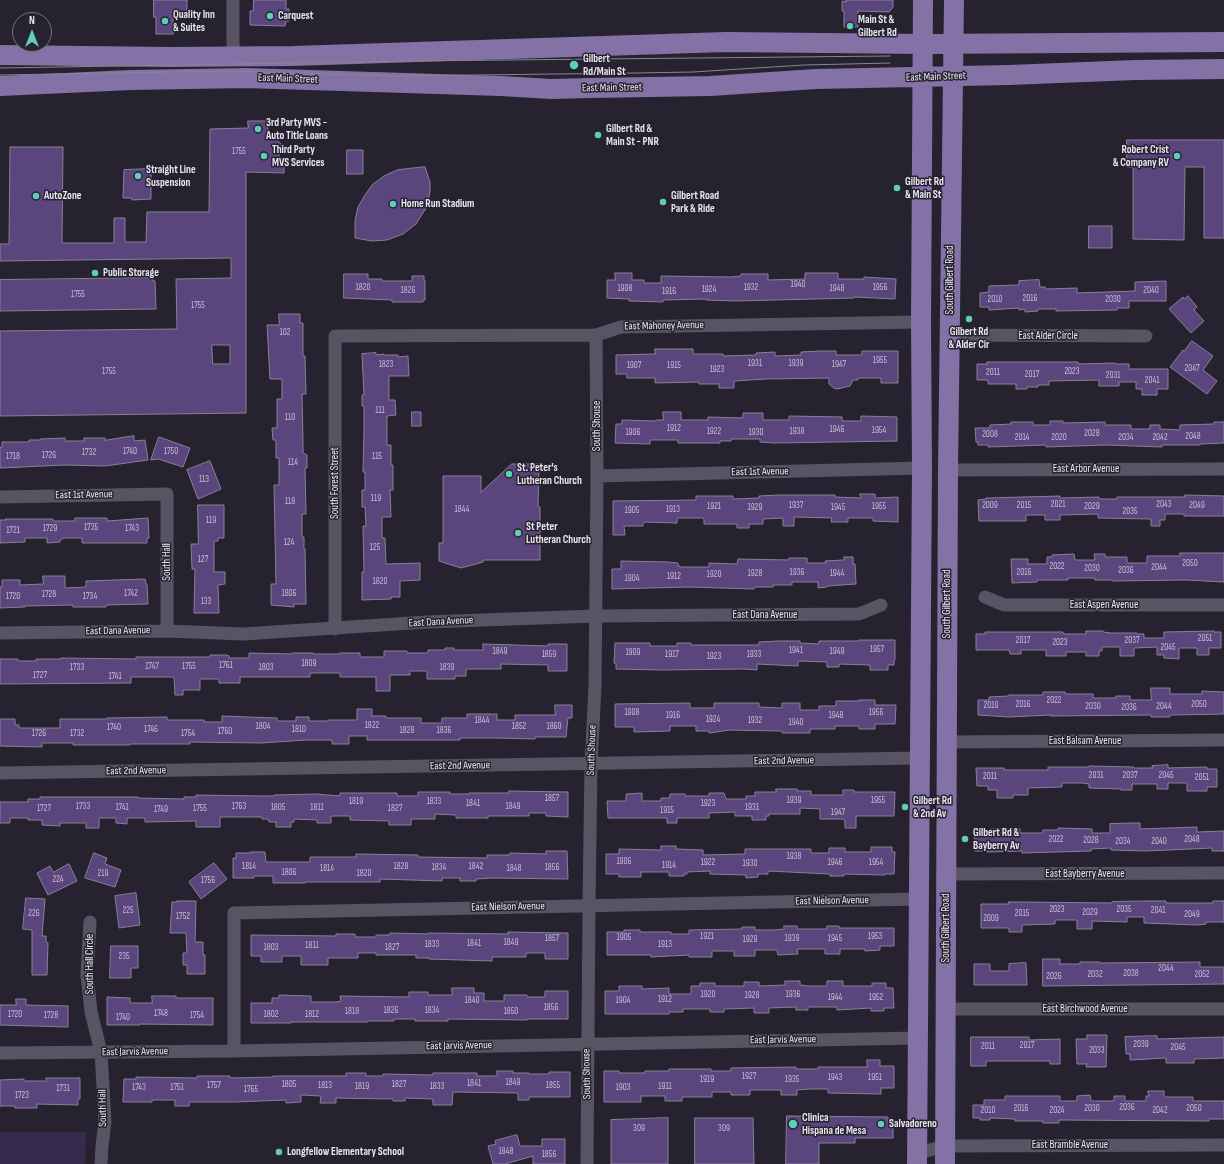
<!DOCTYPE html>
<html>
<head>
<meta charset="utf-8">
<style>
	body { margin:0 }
	#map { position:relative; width:1224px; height:1164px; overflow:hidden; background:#272230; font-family:"Sofia Sans Condensed",sans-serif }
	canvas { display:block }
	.north { position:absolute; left:12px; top:12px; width:40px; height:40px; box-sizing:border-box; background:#272230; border:1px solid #75717d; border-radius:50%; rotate:0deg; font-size:11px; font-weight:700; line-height:16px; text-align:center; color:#e9e7f0 }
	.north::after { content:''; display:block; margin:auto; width:14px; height:18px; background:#5dceb9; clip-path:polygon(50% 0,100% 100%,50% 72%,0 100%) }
</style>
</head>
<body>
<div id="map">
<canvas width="1224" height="1164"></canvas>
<div class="north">N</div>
</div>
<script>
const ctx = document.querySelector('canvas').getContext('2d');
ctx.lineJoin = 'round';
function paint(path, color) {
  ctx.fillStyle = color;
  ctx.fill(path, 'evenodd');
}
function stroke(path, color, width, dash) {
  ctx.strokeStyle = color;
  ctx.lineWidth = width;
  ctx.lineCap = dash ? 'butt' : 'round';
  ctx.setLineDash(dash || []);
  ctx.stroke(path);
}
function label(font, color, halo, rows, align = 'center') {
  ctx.font = font + ' "Sofia Sans Condensed",sans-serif';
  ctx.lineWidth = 3;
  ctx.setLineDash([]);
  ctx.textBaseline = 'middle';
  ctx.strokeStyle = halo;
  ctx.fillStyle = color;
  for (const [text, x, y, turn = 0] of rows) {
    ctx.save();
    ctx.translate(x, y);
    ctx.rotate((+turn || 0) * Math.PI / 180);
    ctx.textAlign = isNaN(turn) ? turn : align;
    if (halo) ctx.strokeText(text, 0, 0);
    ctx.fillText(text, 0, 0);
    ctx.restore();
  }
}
paint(new Path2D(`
	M0,1132H86L85,1164H0Z`), '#372b4d');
const building = new Path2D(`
	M154,0H187V17L173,16V34H156V17H154Z
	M254,0H286V9H289V21H286L285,26L250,25V11H253Z
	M846,0H893V7L889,12L858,11V27H844V11H842V1L846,2Z
	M248,121H268V137H274L282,145L279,149V162H284V173L246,172V413L0,416V331L177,329L176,279L231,278V258L0,261V244H9L10,147H63L62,243H114V218H125V242H146L147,212H209L210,129L248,128ZM212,345H230V364H213Z
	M1127,140H1224V238H1204V167H1185L1184,240L1133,239V167H1127Z
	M347,150H363V174H347Z
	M425,167L430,182V192L426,208L416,224L403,234L387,240L372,241L355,238V221L358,207L365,195L373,184L384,176L397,170Z
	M151,169V199L132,200V198H123L124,170Z
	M1089,226H1112V248H1089Z
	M615,273H632V280H644V283H661V276L730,277L741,276V274H768V280L805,279V273H838V279H864V277L896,279L895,299L854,297V298L735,301L706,300V299L663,300V302L629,301V299L607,298V280H615Z
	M344,274H368V279H382V281H412V276H424V281H425V300H423V302H392V300L344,298Z
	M153,278V281H155L156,309L0,311V280Z
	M1039,280L1040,287H1045L1046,289L1077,288V293L1135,291V282L1166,281V301H1129V308H1117V310L1056,311V309H1038V311L1025,312V309L1019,310V308L989,310V307H980V293L989,292V286L1019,285V281Z
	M1188,296L1197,307L1194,310L1204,321L1191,333L1169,309L1183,297L1184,299Z
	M279,314H300V323H303V356H305L306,394H302L303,443V453L307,455V468H305L306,514H302V537H304V549H305L306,604H294V607L271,605V584H276L274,485H279V458H276V440H273L272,428H277V399H282V379H270L267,325H279Z
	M1192,341L1213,356L1203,370L1217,381L1207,394L1170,367L1183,350L1184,351Z
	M655,349H693V354H723V356L756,355V353L775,352V356L801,355V352L820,351H836V355H862V351H898V383H881V378H858V380H853L850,386L837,389L836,388L835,389L829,384V378L766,379L734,381V388H719V384H699V382L655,383V378H627V374H616V355L655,354Z
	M376,353V355L384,354V355H398V357L408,356L409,376H389V400H395L396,415L387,416V445H391V465H393V490H390L391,517H382V538H385L386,564L420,563V580L400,581V597H391V599L362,600V572H364L363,526H366L365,507H362V490H365V472H363L364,429V406H362V395H364L362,354Z
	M987,362H1078V364L1115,363V364H1129V369H1168V389H1157V395H1142V389H1136V382H1119V386H1099V380L1049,381V385H1038V387H1027V389H1016V384H988V380H977V364H987Z
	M412,412H421V426H412Z
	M663,412H681V420H708V417L743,418V413H763V420H789V416L842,417V421H861V416L897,417V441L774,443L760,442V439H731V441H720V443H678V440H650V444L615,443L616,424H622V420L655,421L656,420H663Z
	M1050,421H1063V423L1105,422V425H1131V429H1150V425H1160V429L1180,430V425L1214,424V422H1224V443L1200,444V445H1162V447L1106,445L1046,447V445L988,447V445H978V442H976L975,428H990V425L1011,424V422H1033V425H1050Z
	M134,436V441L145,440L148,460L105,466L65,465L0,468V447H2V442H29V440H40V439L65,438V441H84V438H105V440Z
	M159,437L190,448L183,467L158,459L151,460Z
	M210,461L221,489L198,499L187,470Z
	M512,464H539L538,507H540V560H483V562L461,568L439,561V543H443V476H481V492Z
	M860,494H875V498L898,497V522L873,521V518H848V522H831L832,518L794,517V526H783V518L763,519V524H749V528H737V524H704V519L703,518H677V523L645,522L643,524V526H624L625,535H613V501L696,500V496H733V499L759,498V496L779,495H835V497L861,498Z
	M1185,495L1224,496V516H1184V514H1165V520H1160V526H1151V519L1098,518V514L1060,515V520H1045V515H1026V521H979L978,500L986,499V498L1060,496V498L1099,497V499H1117V497H1185Z
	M198,505H224V538H218V541H214V572H225V584L218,585L219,613H194L195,569H192L191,544H198Z
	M75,518H107V521L148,518L149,538H147V543H82V538H64L60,540V542L47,543V538H25V542L0,543V520H6L5,519H53V521H75Z
	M1180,553H1224V582L1186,580L1112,581V580H1095V578H1068V580H1037V582L1012,583L1011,559H1028V564H1047V557H1052V555L1074,554L1075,560H1095L1094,554H1105V557H1127V563H1147V556H1180Z
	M844,557H853V564H855L856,584L827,586V587L818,588V582H792V585H773V587H755L754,589L689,587L612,589V569H621V561L668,562L678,563V566H680V567H709V563L737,564L738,559L789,560V558H807V563H826L825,561L844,560Z
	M43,576H65V588L86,587V581L145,579L146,584H147L148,604L106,605V607H73V605L25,606V607L0,608V587H2V580H20V585L43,584Z
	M1086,631H1103V632L1111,633H1137V634H1144V638H1164V632L1214,631V632H1221V648H1209V655H1197V648H1179V659L1164,658V655H1157V647L1134,648V656H1120V647H1102V651H1099V656H1086V652H1066V656H1046V650H1021V654H1010L1009,650H976V634H985V632H1063V634H1086Z
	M859,640H895V660H894V665H888V670H870V665L839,664V667H827V662L798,661V666L757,664V670L743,669L662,670L616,669V663H614L615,643H650V646H677V643H691V645H759V642L778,641H800V643L819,644V641H859Z
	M483,644L548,646V644H567V671H548V665L501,664V669H466V676H455V679H427V671H410V675H390V691H376V677H340V673H310V677H240V683H219V679H200V690H183V695H175L174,677H131V683L0,684V659H18V661H36V659H61V658L136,659V657H210V655H226L229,656V658H249V653L292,654V653H313V654H340V653H360V657H384V651H407V653H428V650H445V648H454V650H483Z
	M1151,688H1170V694H1202V691L1224,692V714L1170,715V717H1151V715L1050,716V715L1009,717L978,715V700H989V697L1009,696V695H1043V692H1065V694H1093V698H1116V696H1130V700H1151Z
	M859,700H875V705H896L895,724H875V729H859V726H835V729H810V733H782V731L730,730L709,733V731H696V726H670V731L634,732V727H615V704L690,703V708H714V703H759V707L782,708V703H800V710H819V706H836V701H859Z
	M555,705H572V718H568L566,737H535V739L496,738H460V740H367V736H349V744H332V740H306L261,743L190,742V744H130V745H73V743H42V747L0,746V719H15V725H19V728H60V719H107V718L167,717V720H204V722H222V716L277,718V721H296V717H309V721H328V720H357V709H372V716H386V718H421V723H442V718H467V714H497V720H515V715H555Z
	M1168,765V768L1207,767V769H1217V787H1207V791H1187V783H1168V789H1157V784H1132V790H1121V789L1089,788V784L1082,783H1062V787L1028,788V795H1013V798H997V790H988V786H977L976,768H1004V770H1048V767H1089V766L1134,767V768H1153L1152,766Z
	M776,789H797V791H811V795H843V790H854V792H895L894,816H856V828H845V821L843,819H820V809L800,808V814H769V816H766V820H752V816H735V812L709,813V818H677V823H667V818H608L607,801H626V794L642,793V801H661V798H670V794H685V796H709V793H724L726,799H746V796H755V792H776Z
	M509,791L568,792V817L546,816V813H529V816H488V818H456V815L435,814V819H411V825H389V821L350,820V816H331V823H317V820L294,819V822H291V827H276V822H269L268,819H262V817H220V827H196V821L145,822V818H127V824L116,823V818H99V828H86V823H60V826L42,825V820H28V818H10V823H0V802H28V799H40V797H138V798L184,799V797H196V795L262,796H274V795L316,794L340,796V793H397V796H418V792H450V794H469V793H509Z
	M1133,823H1140V829L1197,827V832L1224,831V851H1212V848L1146,851L1111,850V848L1091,849V851L1022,853V851L987,852V851H975L974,833H990V829H1020V833H1043V830H1058V828L1092,829V833H1110V824Z
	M661,846H676V849L703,850V855L745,854V849H811V853H829V848H845V852H871V847H892V852H895L894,874H885V875L844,874V876H830V874L768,871V874H758V877L746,878V875L710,874V871L687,872V874H684V876H669V872H641V877H619V874H606V854H619V849L661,850Z
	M546,851H567L568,879L493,878L476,879V881H460V878H442V881L380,879V882H305V883H273V876H254V878H233V858H236V853H250V852H265L266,862H310V857H356V854L418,855V857L487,858V855H510V853L546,854Z
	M94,853L107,858L105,864L121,870L115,887L85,878Z
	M214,863L227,879L201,899L189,882Z
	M69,864L77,881L48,895L37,873L50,866L53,872Z
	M136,893L140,925L119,928L115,896Z
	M26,898L45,899L42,936H46V942L48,943L47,975H32V930L23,929Z
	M177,901H196L195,942H203V955H205V974H187V965H183V953H187L186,933H170L172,902H177Z
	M1144,901H1166V903H1213V901H1224V922H1206V924L1197,925L1144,923V917H1127V922L1092,921V929H1077V920H1055V924L1022,925V932H1009V928H981V904H1009L1008,902H1022L1112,903V902Z
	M784,926H797V929H827V926H839V928H894V946H880V950L865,951V949H840V954H825V949H797L798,954L778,955L777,950H755V956H734V951H712V957H689V955L651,957V955H607V932H624V930H640V932H671V934H689V930L742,929V927H755V930H774L784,929Z
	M508,932L568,933V959H545V953H526V957H492V961L429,959V958H416V955H376V953H358V958H328V965H301V956H282V962H261V956H251V935L336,936V934H355V937H376V935H390V933L428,934V933L508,934Z
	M111,946H138V968H131V978H110Z
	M1043,959H1060V964H1080V962H1100V963L1200,962V967H1224V984L1043,986Z
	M1026,963L1027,985H974V964H990V971H1009V964Z
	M785,981H800V985L808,986H827V981H843V986H872V983H886V988H893L894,1008H884V1011H871V1008L837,1010V1007H808V1010H796V1007L769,1008V1013H754V1008L724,1009V1012H710V1009H683V1012H669V1014H605V991H619V986H642V989L669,988V994H691V986H700V983H715V986H744V982H759V986L785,985Z
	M452,988H474V993H484V1001H504V995H527V997H545V991H568V1019H527V1020L448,1019V1021H415V1019H394V1021H368V1022H291V1023H251V1003H272V998H279V995L311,996V1002H336L341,1001L340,996L409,997V992H428V995H452Z
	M152,996H176V998H213V1025L140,1024V1025H107V997L130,998V1003H152Z
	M16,999H26V1005L68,1006V1027L0,1025V1005H16Z
	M1087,1035H1107L1106,1067H1086L1087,1064H1077L1076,1039H1087Z
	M1157,1036V1039L1224,1037V1058L1194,1059V1063H1166V1058L1130,1060V1054H1126L1125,1037Z
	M971,1037H1029V1040L1060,1039V1064H1050V1061H986V1066H971Z
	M867,1060H880V1066H894V1088H881V1094L828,1093V1089H810L797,1090V1095H781V1090H750V1095H731V1092H712V1097H682V1101H665V1096H641V1102H604V1071H619V1073H645V1071H669V1069H711V1071H731V1068L796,1067V1069H818V1067H867Z
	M497,1071H513V1073H529V1074H549V1072H570V1097H529V1100H518V1093L453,1092L452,1105H433V1099L405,1098V1101H393V1099L336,1098V1103H320L321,1096L301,1095V1102L286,1103V1100L235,1102H189V1106H175V1100H152V1102H123L124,1079H136V1077L197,1078V1076H230V1078L273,1077V1076H346V1073H366V1076H383V1074L433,1075V1073H477V1076H497Z
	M46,1078H80V1099H78V1105L37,1104V1108H15V1106H0V1080L24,1079V1081H46Z
	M1148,1091H1164V1096L1165,1097H1193V1101H1224V1119H1209V1121L1059,1120V1123H1043V1121H1015V1119L990,1118V1120H980V1118H973V1105H984V1100H1005V1096H1060V1101H1077V1096L1090,1095L1091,1101H1114V1096H1125V1101H1146V1096H1149Z
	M787,1116L888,1117V1122H893V1138H855V1143H819V1164H786Z
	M668,1118V1164H611V1120Z
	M695,1118H753L754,1164H695Z
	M517,1135L520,1146H542V1139H565V1164H533V1156L505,1164H493L488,1146L496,1144L495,1141Z`);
paint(building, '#5a457d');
stroke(building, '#878294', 1);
stroke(new Path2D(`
	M233,57V0
	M950,335L1146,336
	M948,470L1224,469
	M597,476L922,468
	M0,497L167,494V631
	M985,597L1004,605H1224
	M335,629V336L596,335L621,327L921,322
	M0,633L167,631L243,634L427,622L595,616L859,614L881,605
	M947,742L1224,740
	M0,773L920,758
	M946,874L1224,873
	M90,922L87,975L91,1012L101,1052L105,1122L102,1146L101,1164
	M945,1009H1224
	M234,1051V913L919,899
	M0,1053L234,1051L919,1038
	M918,1153L945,1146L1224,1145
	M587,1164L589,905L591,764L595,687L597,476L596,335`), '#595464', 13);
stroke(new Path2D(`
	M0,55L170,57L293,56L726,42L922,44L1224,42
	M0,86L131,80L246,78L501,86L551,89L591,88L710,86L816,79L1009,75L1136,70L1224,69
	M917,1164L922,468L921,322L923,0
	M945,1164L948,470L954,0`), '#8471a6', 20);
stroke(new Path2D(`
	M0,68L409,61L890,56
	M0,75L224,71L394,76L635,73L693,72L804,65L890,63`), '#898691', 1);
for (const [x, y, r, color] of [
	[270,16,4,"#5dceb9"],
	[165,21,4,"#5dceb9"],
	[850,26,4,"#5dceb9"],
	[574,65,5,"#5dceb9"],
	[258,129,4,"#5dceb9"],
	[598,135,4,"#5dceb9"],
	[264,156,4,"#5dceb9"],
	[1177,156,4,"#5dceb9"],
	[138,176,4,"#5dceb9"],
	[897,188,4,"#5dceb9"],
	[36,196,4,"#5dceb9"],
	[663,202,4,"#5dceb9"],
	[393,204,4,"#5dceb9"],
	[95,273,4,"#5dceb9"],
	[969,319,4,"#5dceb9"],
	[509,474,4,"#5dceb9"],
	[518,533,4,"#5dceb9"],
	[905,807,4,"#5dceb9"],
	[965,839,4,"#5dceb9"],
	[793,1124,5,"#5dceb9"],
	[881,1124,4,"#5dceb9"],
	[279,1152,4,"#5dceb9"]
]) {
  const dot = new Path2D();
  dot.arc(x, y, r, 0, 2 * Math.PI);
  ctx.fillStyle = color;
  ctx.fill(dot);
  stroke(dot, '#272230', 1.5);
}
label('9px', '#c5bed3', null, [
	["1755",239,152],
	["1940",798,285],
	["1820",363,288],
	["1932",751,288],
	["1956",880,288],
	["1908",625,289],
	["1948",837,289],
	["1924",709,290],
	["1826",408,291],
	["2040",1151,291],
	["1916",669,292],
	["1755",78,295],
	["2016",1030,299],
	["2010",995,300],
	["2030",1113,300],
	["1755",198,306],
	["102",285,333],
	["1955",880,361],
	["1931",755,364],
	["1939",796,364],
	["1823",386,365],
	["1947",839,365],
	["1907",634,366],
	["1915",674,366],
	["2047",1192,369],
	["1923",717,370],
	["1755",109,372],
	["2023",1072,372],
	["2011",993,373],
	["2017",1032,375],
	["2031",1113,376],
	["2041",1152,381],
	["111",380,411],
	["110",290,418],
	["1912",674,429],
	["1946",837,430],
	["1954",879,431],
	["1922",714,432],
	["1938",797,432],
	["1906",633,433],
	["1930",756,433],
	["2028",1092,434],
	["2008",990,435],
	["2048",1193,437],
	["2014",1022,438],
	["2020",1059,438],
	["2034",1126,438],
	["2042",1160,438],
	["1740",130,452],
	["1750",171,452],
	["1732",89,453],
	["1726",49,456],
	["1718",13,457],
	["115",377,457],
	["114",293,463],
	["113",204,480],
	["119",376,499],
	["118",290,502],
	["2021",1058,505],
	["2043",1164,505],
	["1937",796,506],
	["2009",990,506],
	["2015",1024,506],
	["2049",1197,506],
	["1921",714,507],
	["1955",879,507],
	["2029",1092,507],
	["1929",755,508],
	["1945",838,508],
	["1844",462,510],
	["1913",673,510],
	["1905",632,511],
	["2035",1130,512],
	["119",211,521],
	["1735",91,528],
	["1729",50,529],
	["1743",132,529],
	["1721",13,531],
	["124",289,543],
	["125",375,548],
	["127",203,560],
	["2050",1190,564],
	["2022",1057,567],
	["2044",1159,568],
	["2030",1092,569],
	["2036",1126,571],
	["1936",797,573],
	["2016",1024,573],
	["1928",755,574],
	["1944",837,574],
	["1920",714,575],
	["1912",674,577],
	["1904",632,579],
	["1820",380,582],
	["1742",131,594],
	["1806",289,594],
	["1728",49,595],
	["1720",13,597],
	["1734",90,597],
	["133",206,602],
	["2051",1205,639],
	["2017",1023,641],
	["2037",1132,641],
	["2023",1060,643],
	["2045",1168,648],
	["1957",877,650],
	["1941",796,651],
	["1849",500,652],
	["1949",837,652],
	["1909",633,653],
	["1859",549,655],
	["1917",672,655],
	["1933",754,655],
	["1923",714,657],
	["1809",309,664],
	["1761",226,666],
	["1747",152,667],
	["1755",189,667],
	["1733",77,668],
	["1803",266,668],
	["1839",447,668],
	["1727",40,676],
	["1741",115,677],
	["2022",1054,701],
	["2016",1023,705],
	["2050",1199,705],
	["2010",991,706],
	["2030",1093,707],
	["2044",1164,707],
	["2036",1129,708],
	["1908",632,713],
	["1956",876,713],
	["1916",673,716],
	["1948",836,716],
	["1924",713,720],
	["1844",482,721],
	["1932",755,721],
	["1940",796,723],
	["1822",372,726],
	["1804",263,727],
	["1852",519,727],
	["1860",554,727],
	["1740",114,728],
	["1746",151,730],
	["1810",299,730],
	["1828",407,731],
	["1836",444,731],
	["1760",225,732],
	["1726",39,734],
	["1732",77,734],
	["1754",188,734],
	["2031",1096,776],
	["2037",1130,776],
	["2045",1166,776],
	["2011",990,777],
	["2051",1202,778],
	["1857",552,799],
	["1939",794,801],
	["1955",878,801],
	["1819",356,802],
	["1833",434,802],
	["1841",473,804],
	["1923",708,804],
	["1733",83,807],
	["1763",239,807],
	["1849",513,807],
	["1741",122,808],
	["1805",278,808],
	["1811",317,808],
	["1931",752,808],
	["1727",44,809],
	["1755",200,809],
	["1827",395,809],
	["1749",161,810],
	["1915",667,811],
	["1947",838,813],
	["2022",1056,840],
	["2048",1192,840],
	["2028",1091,841],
	["2034",1123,842],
	["2040",1159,842],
	["1938",794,857],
	["1906",624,862],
	["1922",708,863],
	["1946",835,863],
	["1954",876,863],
	["1930",750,864],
	["1914",669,866],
	["1814",249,867],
	["1828",401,867],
	["1842",476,867],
	["1834",439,868],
	["1856",552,868],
	["1814",327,869],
	["1848",514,869],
	["1806",289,873],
	["219",103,874],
	["1820",364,874],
	["224",58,880],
	["1756",208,881],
	["2023",1057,910],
	["2035",1124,910],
	["225",128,911],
	["2041",1158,911],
	["2029",1090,913],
	["226",34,914],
	["2015",1022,914],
	["2049",1192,915],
	["1752",183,917],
	["2009",991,919],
	["1921",707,937],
	["1953",875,937],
	["1905",624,938],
	["1857",552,939],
	["1939",792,939],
	["1945",835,939],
	["1929",750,940],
	["1849",511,943],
	["1841",474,944],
	["1833",432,945],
	["1913",665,945],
	["1811",312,946],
	["1803",271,948],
	["1827",392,948],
	["235",124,957],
	["2044",1166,969],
	["2038",1131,974],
	["2032",1095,975],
	["2052",1202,975],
	["2026",1054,977],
	["1920",708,995],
	["1936",793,995],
	["1928",752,996],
	["1944",835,998],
	["1952",876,998],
	["1912",665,1000],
	["1840",472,1001],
	["1904",623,1001],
	["1856",551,1008],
	["1826",391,1011],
	["1834",432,1011],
	["1818",352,1012],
	["1850",511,1012],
	["1748",161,1014],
	["1720",15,1015],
	["1802",271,1015],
	["1812",312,1015],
	["1728",51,1016],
	["1754",197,1016],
	["1740",123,1018],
	["2039",1141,1045],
	["2017",1027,1046],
	["2011",988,1047],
	["2045",1178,1048],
	["2033",1097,1051],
	["1927",749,1077],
	["1943",835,1078],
	["1951",875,1078],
	["1919",707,1080],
	["1935",792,1080],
	["1849",513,1083],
	["1841",474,1084],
	["1805",289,1085],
	["1827",399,1085],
	["1757",214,1086],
	["1813",325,1086],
	["1855",553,1086],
	["1819",362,1087],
	["1833",437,1087],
	["1911",665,1087],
	["1743",139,1088],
	["1751",177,1088],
	["1903",623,1088],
	["1731",63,1089],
	["1765",251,1090],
	["1723",22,1096],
	["2036",1127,1108],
	["2016",1021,1109],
	["2030",1092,1109],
	["2050",1194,1109],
	["2010",988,1111],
	["2024",1057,1111],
	["2042",1160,1111],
	["309",639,1129],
	["309",724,1129],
	["1848",506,1152],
	["1856",549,1155]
]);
label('bold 11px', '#e9e7f0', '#272230', [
	["Quality Inn",173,15],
	["& Suites",173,28],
	["Carquest",278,16],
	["Main St &",858,20],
	["Gilbert Rd",858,33],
	["Gilbert",583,59],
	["Rd/Main St",583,72],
	["3rd Party MVS -",266,123],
	["Auto Title Loans",266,136],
	["Gilbert Rd &",606,129],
	["Main St - PNR",606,142],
	["Third Party",272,150],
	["MVS Services",272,163],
	["Robert Crist",1169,150,"right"],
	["& Company RV",1169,163,"right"],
	["Straight Line",146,170],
	["Suspension",146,183],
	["Gilbert Rd",905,182],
	["& Main St",905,195],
	["AutoZone",44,196],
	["Gilbert Road",671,196],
	["Park & Ride",671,209],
	["Home Run Stadium",401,204],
	["Public Storage",103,273],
	["Gilbert Rd",969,332,"center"],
	["& Alder Cir",969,345,"center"],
	["St. Peter's",517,468],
	["Lutheran Church",517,481],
	["St Peter",526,527],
	["Lutheran Church",526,540],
	["Gilbert Rd",913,801],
	["& 2nd Av",913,814],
	["Gilbert Rd &",973,833],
	["Bayberry Av",973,846],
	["Clinica",802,1118],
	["Hispana de Mesa",802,1131],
	["Salvadoreno",889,1124],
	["Longfellow Elementary School",287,1152]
], 'left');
label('11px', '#e9e7f0', '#272230', [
	["East Main Street",936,77,-2],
	["East Main Street",288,79,2],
	["East Main Street",612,88,-1],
	["South Gilbert Road",950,280,-90],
	["East Mahoney Avenue",664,326,-1],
	["East Alder Circle",1048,336],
	["South Shouse",597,426,-90],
	["East Arbor Avenue",1086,469],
	["East 1st Avenue",760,472,-1],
	["South Forest Street",335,483,-90],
	["East 1st Avenue",84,495,-1],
	["South Hall",167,562,-90],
	["South Gilbert Road",947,604,-90],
	["East Aspen Avenue",1104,605],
	["East Dana Avenue",765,615],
	["East Dana Avenue",441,622,-3],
	["East Dana Avenue",118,631,-1],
	["East Balsam Avenue",1085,741],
	["South Shouse",592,750,-88],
	["East 2nd Avenue",784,761,-1],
	["East 2nd Avenue",460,766,-1],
	["East 2nd Avenue",136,771,-1],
	["East Bayberry Avenue",1085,874],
	["East Nielson Avenue",832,901,-1],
	["East Nielson Avenue",508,907,-1],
	["South Gilbert Road",946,928,-90],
	["South Hall Circle",90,964,-90],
	["East Birchwood Avenue",1085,1009],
	["East Jarvis Avenue",783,1040,-1],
	["East Jarvis Avenue",459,1046,-1],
	["East Jarvis Avenue",135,1052,-1],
	["South Shouse",587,1074,-91],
	["South Hall",103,1108,-91],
	["East Bramble Avenue",1070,1145]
]);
</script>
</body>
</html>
